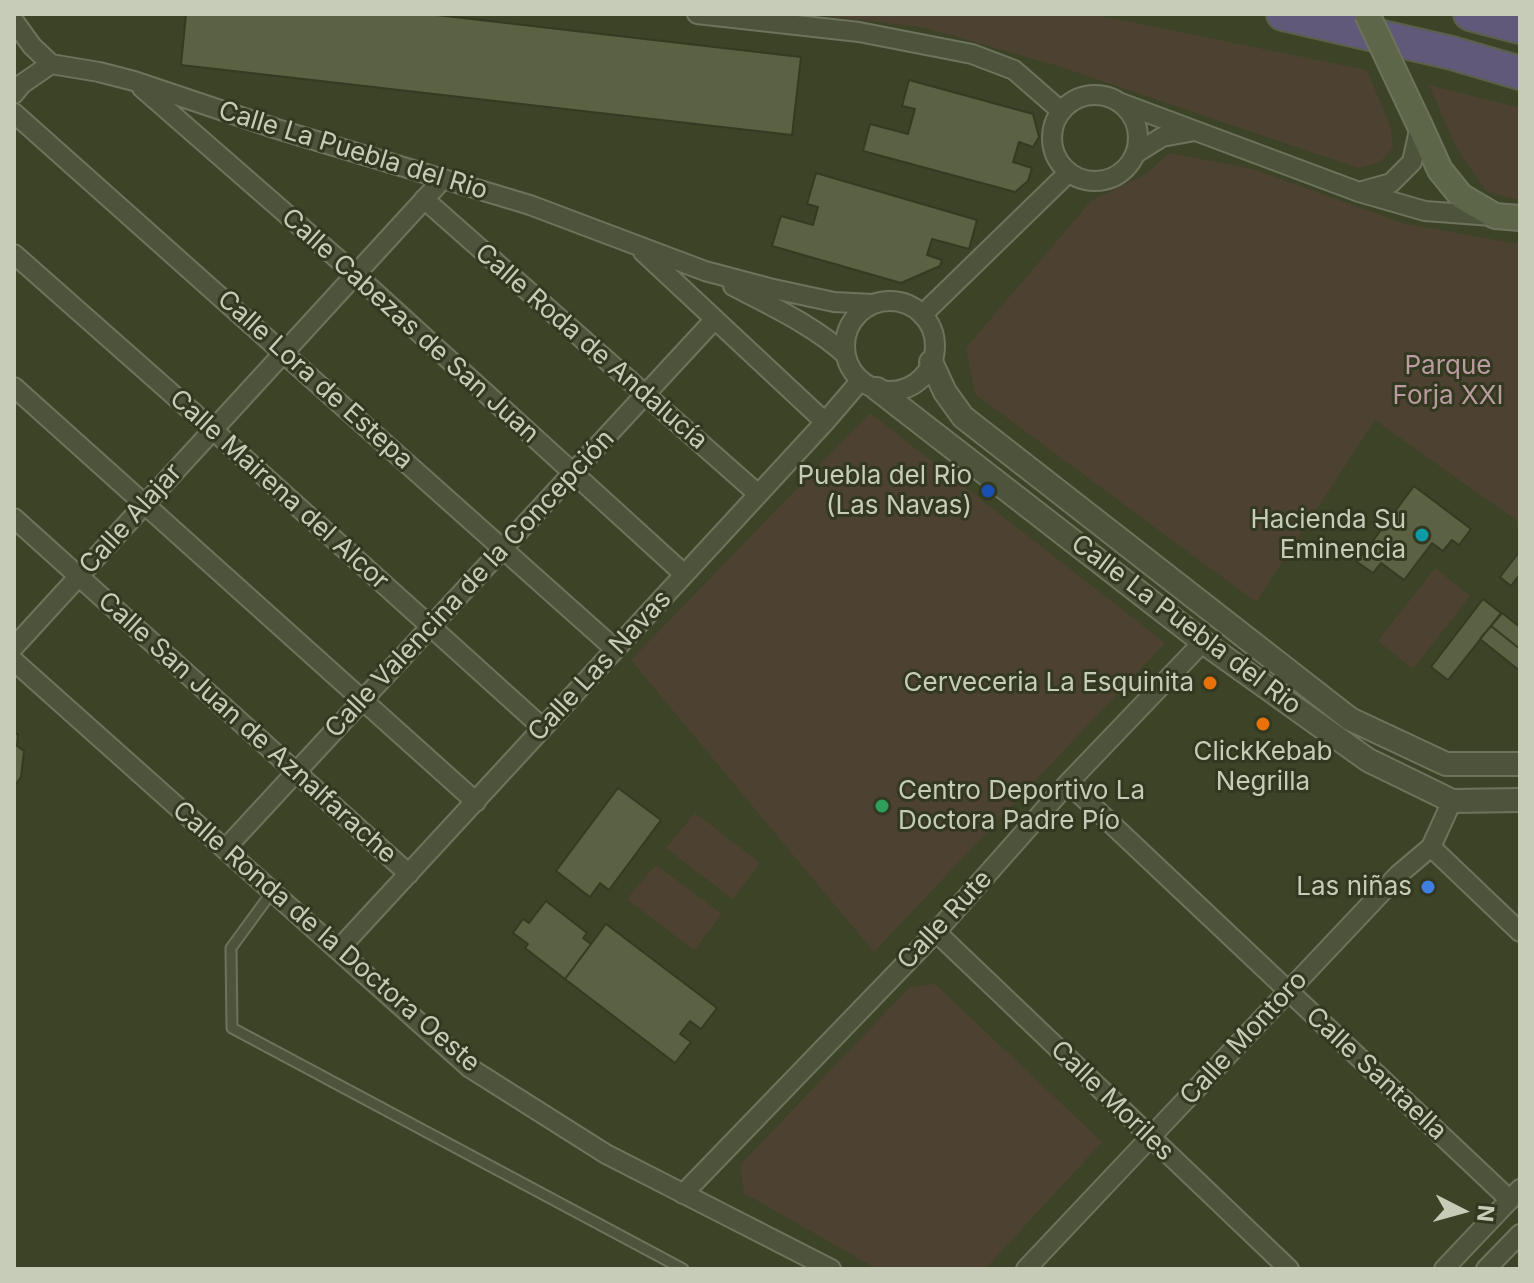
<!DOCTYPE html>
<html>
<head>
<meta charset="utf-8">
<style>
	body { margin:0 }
	#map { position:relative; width:1534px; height:1283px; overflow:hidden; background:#3d4327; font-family:Inter,sans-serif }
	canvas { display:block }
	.frame { position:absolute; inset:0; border:16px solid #c7ccb9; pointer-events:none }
	.north { position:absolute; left:1422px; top:1171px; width:80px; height:80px; -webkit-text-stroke:6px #333820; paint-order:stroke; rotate:96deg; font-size:22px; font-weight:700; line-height:32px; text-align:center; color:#c7ccb9 }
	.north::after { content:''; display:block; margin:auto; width:28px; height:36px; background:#c7ccb9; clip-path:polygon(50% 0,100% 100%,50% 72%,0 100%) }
</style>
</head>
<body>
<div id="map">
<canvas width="1534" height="1283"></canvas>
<div class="frame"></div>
<div class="north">N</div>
</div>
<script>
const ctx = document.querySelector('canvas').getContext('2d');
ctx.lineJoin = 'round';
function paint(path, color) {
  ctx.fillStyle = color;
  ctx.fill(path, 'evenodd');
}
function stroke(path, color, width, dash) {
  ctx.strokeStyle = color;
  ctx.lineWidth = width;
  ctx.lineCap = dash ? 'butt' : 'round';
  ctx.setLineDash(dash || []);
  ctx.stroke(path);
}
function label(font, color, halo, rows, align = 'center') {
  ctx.font = font + ' Inter,sans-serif';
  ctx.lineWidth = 6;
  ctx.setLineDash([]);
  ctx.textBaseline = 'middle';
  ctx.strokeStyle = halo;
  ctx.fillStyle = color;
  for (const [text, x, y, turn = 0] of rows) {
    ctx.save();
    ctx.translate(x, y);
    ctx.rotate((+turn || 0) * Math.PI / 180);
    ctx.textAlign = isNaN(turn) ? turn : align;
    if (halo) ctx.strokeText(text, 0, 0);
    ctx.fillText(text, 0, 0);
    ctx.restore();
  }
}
paint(new Path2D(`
	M808,14H1091L1367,70L1391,128L1393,148L1380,162L1358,168L1058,66L922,27Z
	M1429,85L1520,108V200L1487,192L1456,147Z
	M1169,153L1253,169L1402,223L1512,243H1520V523L1375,420L1256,602L975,394L966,348L1091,201L1146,174Z
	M870,413L1165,643L874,952L631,660Z
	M1435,568L1470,596L1413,669L1378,641Z
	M695,813L760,863L733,899L666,848Z
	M656,865L722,914L694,950L627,899Z
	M935,984L1102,1142L985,1269H877L744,1193L740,1165L910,987Z`), '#4d4231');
const building = new Path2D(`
	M186,14H428L801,57L792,135L181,65Z
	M909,80L1033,114L1039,137L1033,147L1019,142L1013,162L1032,168L1028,181L1015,192L863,151L870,124L908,134L915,109L902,106Z
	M816,173L977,220L969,249L932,239L927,255L942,260L940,266L901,283L772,246L781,216L813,225L818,207L807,204Z
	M1414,486L1471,529L1459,545L1452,540L1443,551L1432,543L1404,580L1381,563L1373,573L1357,562Z
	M1520,551V574L1511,586L1500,577Z
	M1483,599L1501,613L1448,680L1431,667Z
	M1502,613L1520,627V649L1491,626Z
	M1491,626L1520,649V671L1480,639Z
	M14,734H18L17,746L24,751L21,777L16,784H14Z
	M618,788L661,820L609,890L600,883L590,897L556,871Z
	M546,901L587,933L583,938L591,944L565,979L525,948L528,944L513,933L523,919L529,923Z
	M606,924L717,1008L701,1029L690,1021L680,1034L691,1042L675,1063L565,979Z`);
paint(building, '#5b6243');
stroke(building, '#353a22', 2);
const service = new Path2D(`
	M272,892L231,948L232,1028L683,1269`);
const minor = new Path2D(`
	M697,14L859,32L972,54L1014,70L1061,111
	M14,21L32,46L51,64L99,72L134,81L277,129L530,205L705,271L769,288L834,302L873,304
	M142,88L355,274L684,574
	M14,94L22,84L51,64
	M1052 138a43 43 0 1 1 86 0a43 43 0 1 1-86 0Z
	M1121,103L1359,192L1425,211L1492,216
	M14,113L615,649
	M1135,154L1162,137L1195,131
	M1359,192L1391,183L1412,162L1420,126
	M424,199L758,494
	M643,252L825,422
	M14,254L213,430L543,728
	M733,286C771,306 813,325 846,355
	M845 346a45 45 0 1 1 90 0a45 45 0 1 1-90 0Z
	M922,315L1068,173
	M14,387L476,802
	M14,518L409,874
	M14,647L443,179
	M14,661L470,1068L606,1154L831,1269
	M1068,783L1510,1200
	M1431,847L1520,932
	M225,849L715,319
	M936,932L1289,1269
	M338,950L825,422L861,380
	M683,1194L936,932L1068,783L1203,642
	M1026,1269L1398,875L1431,847L1452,801
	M1444,1269L1520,1189
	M1486,1269L1520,1234`);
const tertiary = new Path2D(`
	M931,362L945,392L963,417L1350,719L1446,764H1520
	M877,389L1203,642L1368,760L1452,801L1520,800`);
const secondary = new Path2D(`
	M1420,126L1440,170L1461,196L1495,216L1520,218`);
const motorway = new Path2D(`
	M1283,14L1452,53L1520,73
	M1470,14L1520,27`);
stroke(service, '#6e735d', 13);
stroke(minor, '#6e735d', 22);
stroke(tertiary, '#6e735d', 26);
stroke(secondary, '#6e735d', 28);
stroke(motorway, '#5b6049', 36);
stroke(service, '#4e533c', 9);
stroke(minor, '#4e533c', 18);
stroke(tertiary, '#4e533c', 22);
stroke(secondary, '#5e664a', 24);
stroke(motorway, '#605979', 32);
const secondaryBridge = new Path2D(`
	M1367,14L1420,126`);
stroke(secondaryBridge, '#6e735d', 28, []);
stroke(secondaryBridge, '#5e664a', 24);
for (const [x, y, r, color] of [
	[988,491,8,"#1a4fb4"],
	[1422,535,8,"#0f9aa8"],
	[1210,683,8,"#e8710a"],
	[1263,724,8,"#e8710a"],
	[882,806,8,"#2e9e5b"],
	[1428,887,8,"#3f7fe0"]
]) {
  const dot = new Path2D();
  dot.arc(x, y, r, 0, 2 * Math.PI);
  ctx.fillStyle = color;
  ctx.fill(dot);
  stroke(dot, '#333820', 3);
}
label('26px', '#c7ccb9', '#333820', [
	["Calle La Puebla del Rio",353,151,17],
	["Calle Cabezas de San Juan",410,326,42],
	["Calle Roda de Andalucía",591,347,41],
	["Calle Lora de Estepa",315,380,42],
	["Calle Mairena del Alcor",279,490,42],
	["Calle Alajar",131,519,-48],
	["Calle Valencina de la Concepción",470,584,-47],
	["Calle La Puebla del Rio",1186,625,37],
	["Calle Las Navas",600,666,-47],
	["Calle San Juan de Aznalfarache",247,728,42],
	["Calle Rute",945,920,-47],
	["Calle Ronda de la Doctora Oeste",326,937,41],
	["Calle Montoro",1244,1038,-47],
	["Calle Santaella",1376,1074,43],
	["Calle Moriles",1112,1101,44]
]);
label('26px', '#ba9b9f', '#333820', [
	["Parque",1448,366],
	["Forja XXI",1448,396]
]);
label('26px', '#c7ccb9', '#333820', [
	["Puebla del Rio",972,476],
	["(Las Navas)",972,506],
	["Hacienda Su",1406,520],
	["Eminencia",1406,550],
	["Cerveceria La Esquinita",1194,683],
	["ClickKebab",1263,752,"center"],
	["Negrilla",1263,782,"center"],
	["Centro Deportivo La",898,791,"left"],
	["Doctora Padre Pío",898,821,"left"],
	["Las niñas",1412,887]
], 'right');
</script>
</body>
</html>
